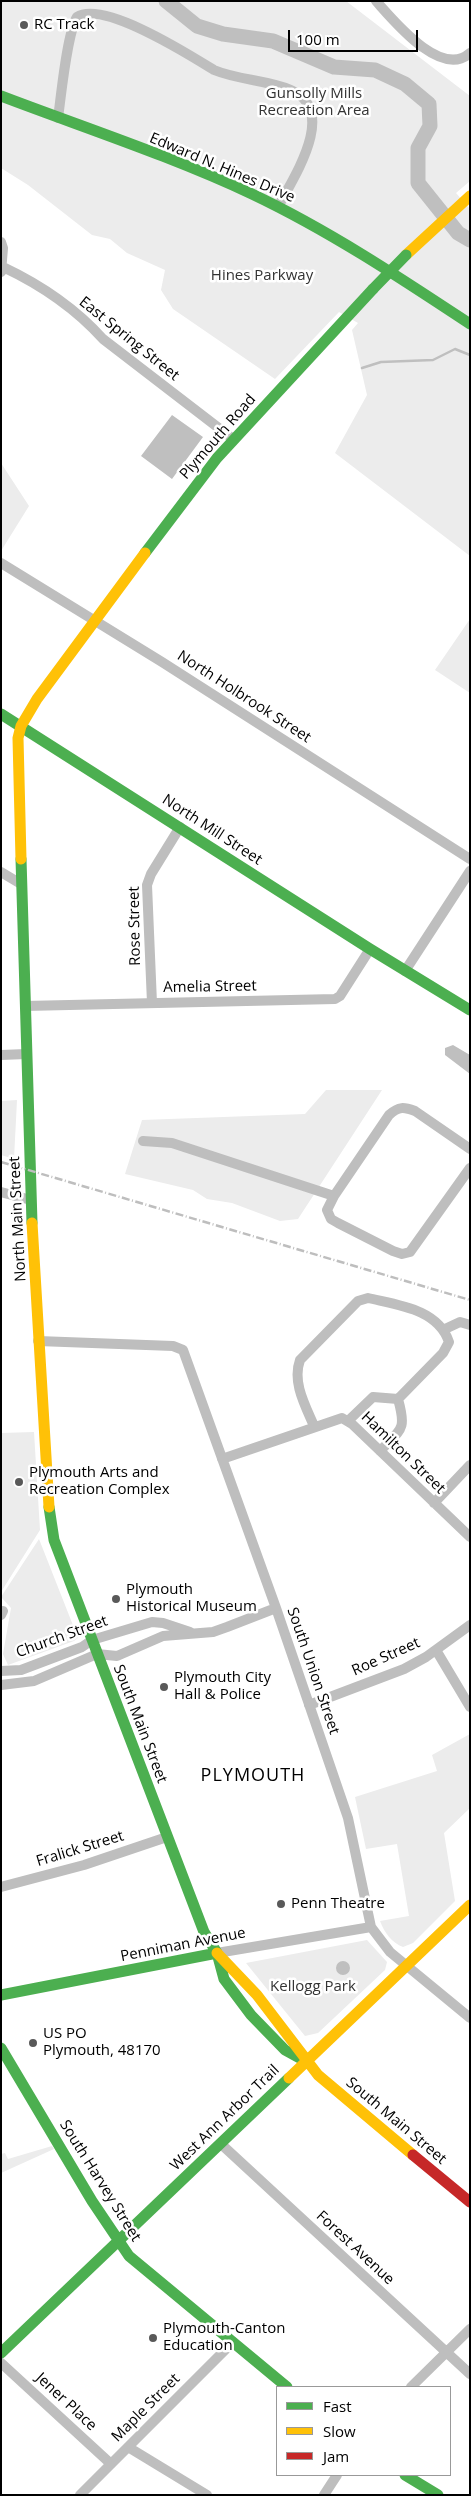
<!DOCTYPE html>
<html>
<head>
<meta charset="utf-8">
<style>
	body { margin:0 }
	#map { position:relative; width:471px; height:2496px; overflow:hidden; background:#fff; font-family:"Open Sans",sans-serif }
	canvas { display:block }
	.frame { position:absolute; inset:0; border:2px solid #000; pointer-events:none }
	.legend { position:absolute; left:276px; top:2386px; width:175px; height:90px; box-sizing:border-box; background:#fff; border:1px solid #999; margin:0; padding:6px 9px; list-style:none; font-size:15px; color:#000 }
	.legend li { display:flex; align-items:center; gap:10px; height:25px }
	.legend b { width:25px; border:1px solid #999 }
	.scale { position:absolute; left:288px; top:30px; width:130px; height:22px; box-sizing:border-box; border:2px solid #000; border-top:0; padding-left:6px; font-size:15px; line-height:18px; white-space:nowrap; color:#000; -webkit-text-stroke:4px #fff; paint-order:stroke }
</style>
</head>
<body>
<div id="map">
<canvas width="471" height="2496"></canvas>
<div class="frame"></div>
<ul class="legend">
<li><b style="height:6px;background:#4caf50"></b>Fast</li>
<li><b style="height:6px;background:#ffc107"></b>Slow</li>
<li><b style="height:6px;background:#c62828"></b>Jam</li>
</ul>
<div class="scale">100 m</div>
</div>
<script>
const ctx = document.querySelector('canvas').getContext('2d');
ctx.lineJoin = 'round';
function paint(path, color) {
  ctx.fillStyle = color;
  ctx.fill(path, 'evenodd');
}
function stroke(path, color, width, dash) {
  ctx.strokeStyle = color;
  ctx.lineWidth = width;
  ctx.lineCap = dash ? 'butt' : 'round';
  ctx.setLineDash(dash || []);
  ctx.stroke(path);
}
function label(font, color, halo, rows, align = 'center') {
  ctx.font = font + ' "Open Sans",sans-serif';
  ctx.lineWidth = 5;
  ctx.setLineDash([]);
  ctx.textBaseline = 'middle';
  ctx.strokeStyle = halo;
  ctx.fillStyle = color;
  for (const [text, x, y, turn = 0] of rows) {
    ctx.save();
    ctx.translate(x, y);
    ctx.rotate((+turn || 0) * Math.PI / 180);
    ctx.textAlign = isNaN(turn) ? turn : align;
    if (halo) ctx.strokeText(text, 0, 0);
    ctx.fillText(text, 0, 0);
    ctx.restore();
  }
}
paint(new Path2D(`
	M1,1H346L470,96V181L456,193L470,209V556L335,453L367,395L352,330L358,323L339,312L275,379L173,309L161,290L165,270L127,253L110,239L92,235L28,185L1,168Z
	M1,463L29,506L1,551Z
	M470,619V693L435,670Z
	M326,1090H382L298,1219L280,1221L232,1203L207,1199L193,1190L125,1174L142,1120L305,1114Z
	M17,1100L14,1159L1,1155V1101Z
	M34,1432L40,1530L1,1592V1433Z
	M39,1539L78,1638L74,1641L8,1665L3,1654L11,1608L1,1597Z
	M470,1734V1808L444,1833L455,1901L413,1943L403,1947C392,1943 384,1932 380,1921L409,1916L397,1844L366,1849L355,1797L437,1771L432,1755Z
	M367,1940L387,1962L385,1970L318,2033L305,2036L246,1963Z
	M52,2146L54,2149L1,2173V2154L5,2153L8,2159Z`), '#ececec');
paint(new Path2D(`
	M172,415L203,437L172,479L141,456Z
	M453,1045L470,1055V1074L445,1055V1048Z
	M336 1968a7 7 0 1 1 14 0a7 7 0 1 1-14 0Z`), '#bfbfbf');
stroke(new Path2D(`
	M362,368L381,362L433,360L455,349L470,355`), '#bfbfbf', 2.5);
stroke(new Path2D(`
	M166,1L197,26L223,34L273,41L334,67L375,70L405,84L429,104L430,126L418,148V183L458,233L470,240`), '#bfbfbf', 15);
stroke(new Path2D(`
	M376,1C394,21 441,79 470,53
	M58,118C61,97 67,33 77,17C103,0 188,54 214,70C238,80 267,80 291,90C339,111 293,178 278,207
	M1,242L3,248L1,272
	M3,267C39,284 76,309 103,339L233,439
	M1,563L162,662L470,859
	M1,872L21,884
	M405,971L470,871
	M152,1003L147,885L151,874L180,827
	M25,1006L335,999L340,996L370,949
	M1,1055L26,1054
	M143,1141L172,1143L334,1196
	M470,1149L415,1111C404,1107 399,1106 389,1115L334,1196L327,1210L331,1219L338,1223L393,1251L402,1254L410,1252L470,1168
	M1,1192L31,1200
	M445,1329L460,1322L470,1325
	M38,1341L173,1346L183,1350L276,1608L348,1818L371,1927L390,1952L470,2018
	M348,1421L373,1397L398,1399C407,1431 401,1429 380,1451
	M314,1426C305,1405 292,1382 300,1360L358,1301L368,1298C398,1305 438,1309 449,1342L443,1353L398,1399
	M222,1459L342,1418L352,1424L470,1537
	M434,1503L470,1465
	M1,1615L3,1611
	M436,1650L470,1707
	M1,1671L21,1670L82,1647L92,1640L152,1622L163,1623L190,1632
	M1,1685L34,1681L97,1654L117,1656L163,1636L213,1632L227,1627L276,1608
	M309,1705L404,1669L426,1657L470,1625
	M1,1887L84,1865L167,1837
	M217,1953L371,1927
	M221,2144L470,2374
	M1,2363L111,2464
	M411,2387L470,2329
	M128,2447L207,2495
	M80,2495L233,2342
	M324,2495L337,2475`), '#bebebe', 10);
stroke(new Path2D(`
	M1,96C85,128 171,156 252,194C328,230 399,277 470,324
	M145,553L217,458L373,289
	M1,714L370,949L470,1010
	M21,859L32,1223
	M49,1507L54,1540L204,1932L217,1953L224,1979L251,2015L285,2050L305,2061
	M1,1995L217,1953
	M1,2048L92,2201L129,2256L287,2387
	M1,2353L289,2078
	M405,2475L438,2495`), '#4caf50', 11);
stroke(new Path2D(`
	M406,255L470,196
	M21,859L18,738L21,726L37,699L145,553
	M32,1223L49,1507
	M217,1953L257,1995L318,2075L413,2155
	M289,2078L470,1905`), '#ffc107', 11);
stroke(new Path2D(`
	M413,2155L470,2202`), '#c62828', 11);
stroke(new Path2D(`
	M1,1162L470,1300`), '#bebebe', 2.5, [8, 2.5, 1, 2.5]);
stroke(new Path2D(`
	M373,289L406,255`), '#4caf50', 11);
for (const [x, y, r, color] of [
	[24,25,5,"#595959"],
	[19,1482,5,"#595959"],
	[116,1599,5,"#595959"],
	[164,1687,5,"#595959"],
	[281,1904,5,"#595959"],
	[33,2043,5,"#595959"],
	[153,2338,5,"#595959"]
]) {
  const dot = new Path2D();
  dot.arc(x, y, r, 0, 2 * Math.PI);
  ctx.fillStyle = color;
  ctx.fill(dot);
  stroke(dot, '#fff', 2);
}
label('15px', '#000', '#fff', [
	["RC Track",34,25],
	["Plymouth Arts and",29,1473],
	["Recreation Complex",29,1490],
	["Plymouth",126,1590],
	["Historical Museum",126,1607],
	["Plymouth City",174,1678],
	["Hall & Police",174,1695],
	["Penn Theatre",291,1904],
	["US PO",43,2034],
	["Plymouth, 48170",43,2051],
	["Plymouth-Canton",163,2329],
	["Education",163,2346]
], 'left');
label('15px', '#333', '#fff', [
	["Gunsolly Mills",314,94],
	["Recreation Area",314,111],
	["Hines Parkway",262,276],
	["Kellogg Park",313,1987]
]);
label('15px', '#000', '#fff', [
	["Edward N. Hines Drive",222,168,23],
	["East Spring Street",129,339,39],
	["Plymouth Road",218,437,-49],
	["North Holbrook Street",244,697,33],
	["North Mill Street",212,830,33],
	["Rose Street",135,926,-91],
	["Amelia Street",210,987,-1],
	["North Main Street",18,1219,-93],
	["Hamilton Street",403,1453,44],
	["Church Street",62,1637,-20],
	["Roe Street",386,1657,-24],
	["South Union Street",313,1671,71],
	["South Main Street",140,1724,69],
	["Fralick Street",80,1849,-17],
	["Penniman Avenue",183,1945,-11],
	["West Ann Arbor Trail",225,2118,-44],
	["South Main Street",396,2121,40],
	["South Harvey Street",100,2181,58],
	["Forest Avenue",355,2248,43],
	["Jener Place",66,2402,43],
	["Maple Street",146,2408,-45]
]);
ctx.letterSpacing = '1px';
label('18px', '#000', '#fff', [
	["PLYMOUTH",253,1776]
]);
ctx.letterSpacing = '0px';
</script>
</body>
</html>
